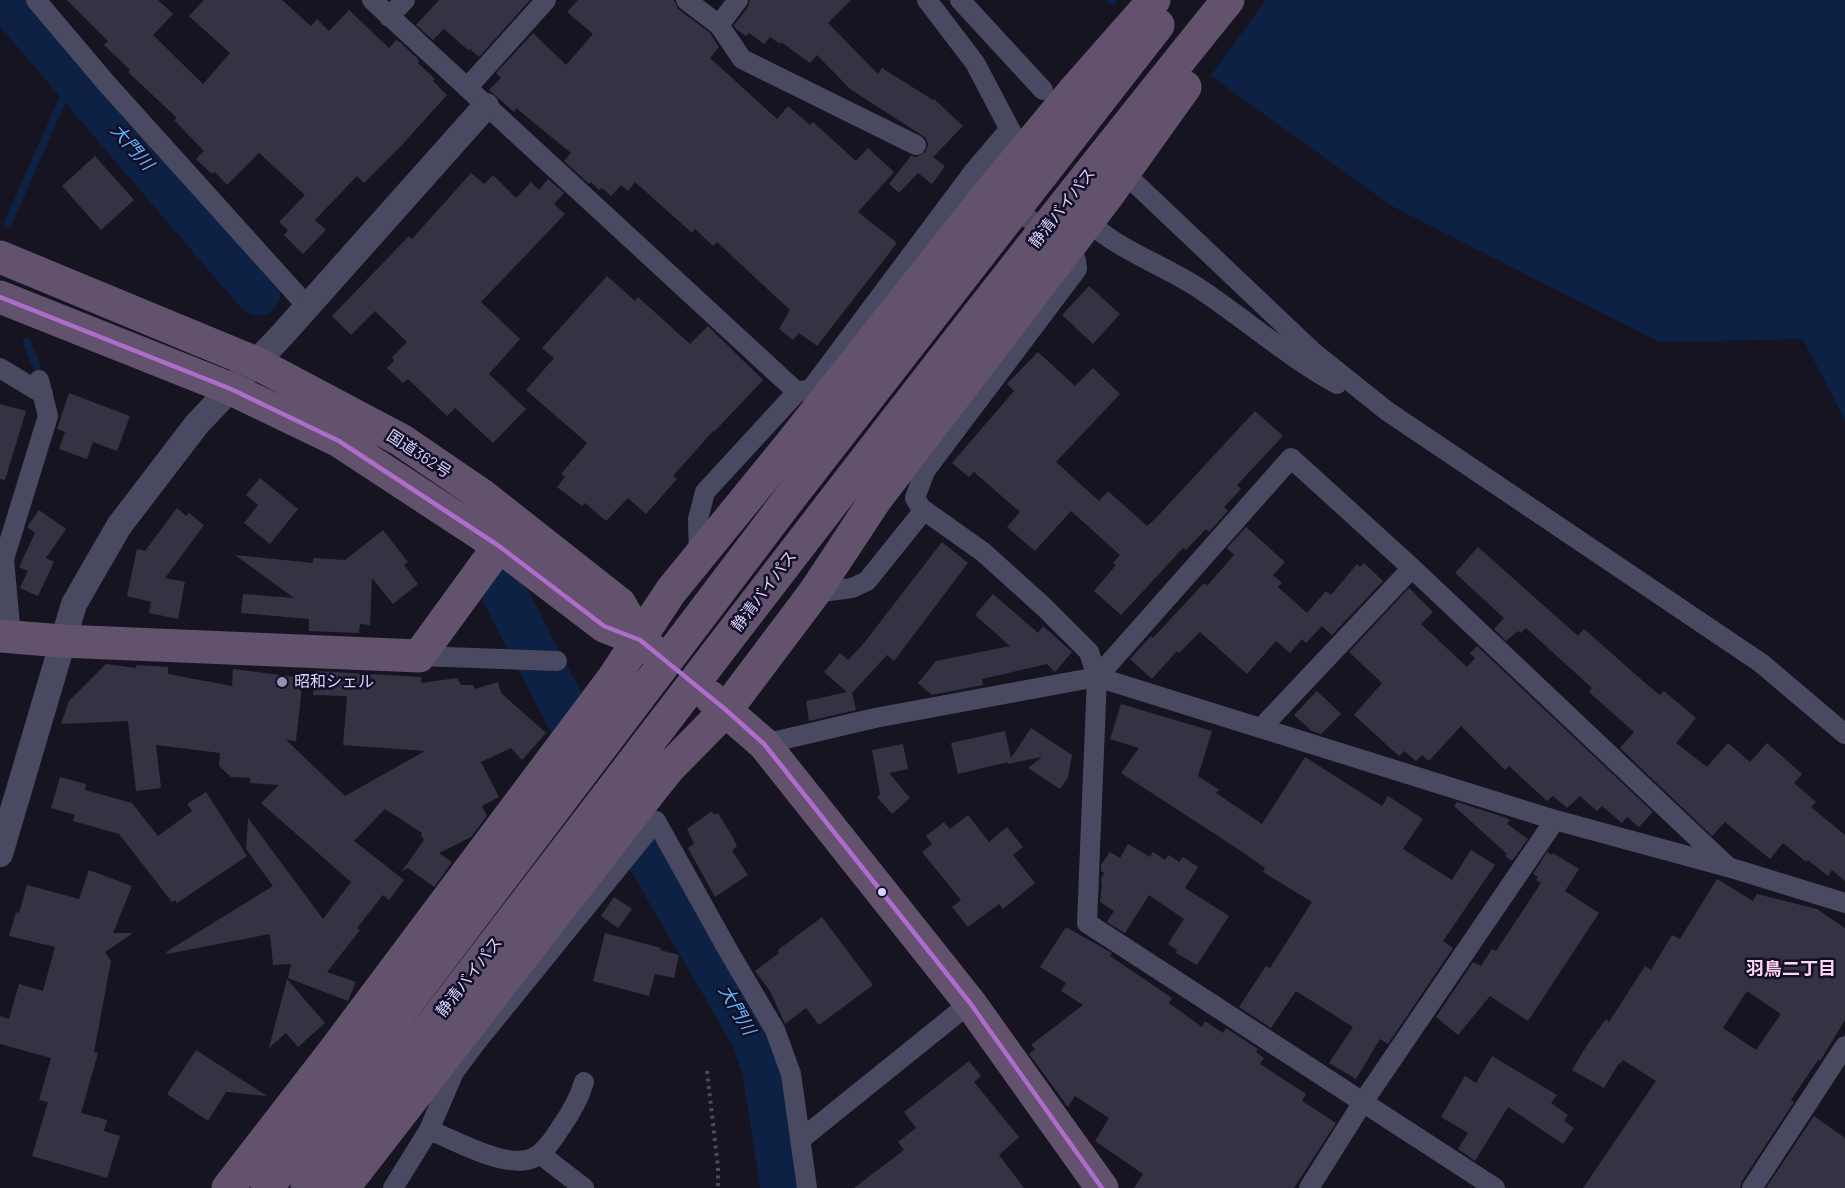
<!DOCTYPE html>
<html>
<head>
<meta charset="utf-8">
<style>
	body { margin:0 }
	canvas { display:block; background:#161421 }
</style>
</head>
<body>
<canvas width="1845" height="1188"></canvas>
<script>
const ctx = document.querySelector('canvas').getContext('2d');
ctx.lineJoin = 'round';
function paint(path, color) {
  ctx.fillStyle = color;
  ctx.fill(path, 'evenodd');
}
function stroke(path, color, width, dash) {
  ctx.strokeStyle = color;
  ctx.lineWidth = width;
  ctx.lineCap = dash ? 'butt' : 'round';
  ctx.setLineDash(dash || []);
  ctx.stroke(path);
}
function label(font, color, halo, rows, align = 'center') {
  ctx.font = font + ' Barlow,"Noto Sans JP",sans-serif';
  ctx.lineWidth = 5;
  ctx.setLineDash([]);
  ctx.textBaseline = 'middle';
  ctx.strokeStyle = halo;
  ctx.fillStyle = color;
  for (const [text, x, y, turn = 0] of rows) {
    ctx.save();
    ctx.translate(x, y);
    ctx.rotate((+turn || 0) * Math.PI / 180);
    ctx.textAlign = isNaN(turn) ? turn : align;
    if (halo) ctx.strokeText(text, 0, 0);
    ctx.fillText(text, 0, 0);
    ctx.restore();
  }
}
paint(new Path2D(`
	M1105,0H1845V420L1803,339L1659,342L1392,206Z`), '#0d2144');
paint(new Path2D(`
	M1118,0H1266L1209,78L1111,8Z`), '#161421');
stroke(new Path2D(`
	M8,223L73,76
	M27,342L37,368`), '#0d2144', 8);
stroke(new Path2D(`
	M7,0L258,293
	M504,593L569,718
	M644,849L754,1037L765,1072L783,1188`), '#0d2144', 45);
paint(new Path2D(`
	M67,0H158L173,14L153,35L203,84L230,53L189,16L204,0H282L311,26L317,19L329,31L349,10L389,48L396,40L400,42L417,58L419,61L418,63L435,79L433,81L447,95L401,146L364,183L357,176L315,220L326,230L303,254L284,235L288,230L279,222L305,195L259,153L227,185L215,172L212,174L196,159L204,151L174,120L177,118L128,72L130,70L104,45L108,41Z
	M439,0H530L479,57L470,49L468,50L444,29L433,40L416,25Z
	M578,0H674L678,9L710,33L719,47L710,58L777,119L788,106L810,125L813,122L856,161L868,148L894,172L858,212L897,243L817,346L799,333L793,340L779,329L790,310L717,242L713,246L695,229L692,233L635,182L628,191L621,185L611,196L602,188L599,190L591,182L589,184L564,161L571,153L516,108L514,112L489,90L501,78L496,73L533,33L566,65L593,34L567,12Z
	M750,0H851L828,23L878,74L882,68L933,100L934,99L963,126L933,157L945,166L932,184L918,173L899,193L889,184L911,156L917,157L926,151L928,144L926,138L850,89L817,55L810,63L781,42L780,44L770,37L764,44L749,33L746,36L736,29L734,25L748,7Z
	M95,156L134,200L101,230L62,186Z
	M471,173L484,184L493,175L516,198L531,182L539,190L548,179L564,193L554,204L565,214L481,302L520,339L489,374L526,409L493,443L455,408L447,416L408,379L403,383L387,368L394,361L392,357L407,342L375,311L351,335L332,316L409,236L412,239Z
	M607,276L635,301L638,297L690,344L708,326L763,380L714,432L713,431L673,476L677,479L646,514L628,498L606,521L585,503L582,506L557,487L565,477L561,474L587,443L526,390L554,358L542,348Z
	M1089,286L1120,314L1093,344L1062,315Z
	M1038,352L1075,386L1093,368L1120,394L1056,462L1099,501L1108,491L1147,526L1155,519L1255,411L1283,436L1237,485L1241,489L1224,507L1228,511L1209,532L1206,529L1186,550L1183,548L1121,615L1094,591L1116,565L1113,563L1120,555L1071,511L1035,551L1007,527L1020,512L974,472L969,477L952,463L1014,391L1007,384Z
	M69,393L130,416L117,451L93,442L87,459L59,449L65,432L57,429Z
	M0,404L26,411L5,480L0,479Z
	M260,478L298,509L270,544L244,523L258,505L246,495Z
	M177,508L186,516L189,513L204,525L165,578L185,582L178,619L149,613L151,602L127,596L137,549L145,551Z
	M39,510L66,529L46,558L54,562L38,596L20,588L28,571L19,567L35,533L27,527Z
	M1246,527L1285,562L1273,575L1282,583L1278,587L1307,613L1326,591L1331,595L1357,564L1360,567L1364,563L1383,581L1332,635L1322,626L1306,643L1302,639L1290,653L1276,641L1247,674L1200,632L1179,653L1177,651L1152,679L1130,659L1151,636L1153,638L1204,583L1207,586L1234,555L1227,548Z
	M383,530L408,562L404,565L418,584L393,604L372,578L370,625L360,624L359,633L309,631V619L241,613L243,594L294,598L235,555L313,563V558L345,560Z
	M942,542L968,563L894,661L887,655L852,693L856,710L809,721L806,701L847,692L824,672L840,653L848,660L864,643Z
	M1478,547L1578,636L1584,629L1651,688L1660,695L1664,691L1696,718L1676,743L1707,767L1728,743L1750,762L1767,743L1802,774L1794,783L1816,802L1811,807L1845,835V881L1832,870L1828,876L1808,860L1806,862L1783,843L1770,859L1725,822L1712,836L1620,748L1634,732L1589,692L1592,688L1526,628L1521,633L1518,631L1506,641L1494,629L1504,618L1455,573Z
	M1409,588L1433,612L1421,624L1467,667L1475,658L1470,653L1477,646L1653,812L1639,827L1627,817L1622,823L1602,806L1597,811L1580,796L1567,808L1553,796L1547,801L1509,766L1505,770L1461,726L1429,761L1422,755L1416,761L1404,751L1399,756L1354,715L1382,683L1349,652Z
	M993,594L1038,633L1043,626L1072,652L1055,672L1047,664L982,679L983,685L932,695L918,683L936,661L1010,646L975,615Z
	M106,664L136,668V665L168,667V674L232,686L233,669L303,678L296,741L286,740L345,796L425,751L343,745L347,696L313,695L315,671L421,677V683L457,678L461,685H473L475,689L498,682L501,693L546,733L522,760L511,748L481,762L499,797L482,806L487,816L471,837L439,853L452,862L434,887L408,868L402,871L424,840L421,835L422,833L385,809L354,841L404,880L389,900L383,895L357,928L360,930L327,972L356,982L348,1001L288,978L291,964L273,965L270,934L167,954L166,952L273,886L246,849L248,818L323,919L351,882L261,803L279,785L250,783V778L231,777L219,766L220,753L156,745L161,788L136,791L128,721L61,724L69,701Z
	M1317,691L1341,714L1321,734L1312,731L1294,715Z
	M1121,704L1212,731L1198,776L1219,790L1216,793L1262,824L1305,757L1382,806L1388,796L1423,819L1403,849L1452,880L1471,850L1495,865L1443,941L1453,948L1388,1044L1380,1039L1356,1079L1329,1063L1353,1027L1296,991L1271,1028L1239,1007L1266,966L1270,968L1312,902L1263,872L1265,868L1241,851L1121,773L1139,748L1110,739Z
	M1031,728L1072,755L1068,777L1060,789L1028,768L1042,757L1007,764L1008,762L958,774L951,743L1005,731L1011,758Z
	M903,744L908,769L889,773L910,798L892,814L877,797L880,794L872,750Z
	M60,777L86,784L85,790L132,803L158,836L192,811L187,804L206,792L247,856L177,903L175,900L172,902L119,834L73,821L75,815L51,808Z
	M1457,802L1504,817L1510,820L1507,824L1528,839L1512,861L1505,856L1507,854L1454,806Z
	M712,811L714,815L718,813L732,836L737,846L732,851L748,875L715,897L688,848L694,844L687,829Z
	M968,815L989,842L1007,827L1023,847L1013,855L1035,883L1003,909L999,904L968,927L952,907L961,900L922,852L932,844L926,836L944,822L950,829Z
	M1128,844L1150,857L1153,852L1165,860L1169,855L1179,862L1183,857L1198,867L1185,888L1229,916L1197,965L1176,953L1177,950L1168,944L1184,919L1149,895L1125,933L1107,922L1114,911L1100,902L1102,884L1101,879L1104,873L1101,871V865L1110,852L1120,858Z
	M1547,852L1552,855L1553,853L1579,869L1565,891L1599,913L1528,1021L1490,996L1458,1035L1436,1017L1473,962L1481,966L1492,949L1496,951L1541,883L1536,880L1538,877L1533,874Z
	M89,870L132,886L113,933H133L105,952L111,961L94,1052L98,1053L81,1113L107,1120L104,1131L120,1136L107,1178L32,1156L48,1102L39,1100L51,1058L0,1044V1016L9,1019L19,984L43,991L55,947L9,936L16,912L19,913L27,885L79,899Z
	M1717,879L1753,901L1757,894L1817,909L1845,928V1020L1820,1061L1818,1060L1791,1100L1794,1102L1742,1181L1740,1188H1583L1656,1081L1623,1060L1620,1064L1619,1063L1604,1088L1572,1070L1587,1045L1606,1019L1609,1022L1645,966L1651,970L1672,935L1680,939ZM1747,991L1781,1014L1756,1050L1723,1028Z
	M614,897L632,909L618,928L601,916Z
	M822,917L873,985L819,1025L806,1008L785,1024L770,991L755,971L779,953L778,950Z
	M1066,927L1112,953L1110,956L1172,998L1169,1003L1202,1027L1205,1021L1223,1033L1226,1028L1258,1049L1256,1052L1264,1058L1260,1064L1306,1094L1302,1101L1336,1123L1294,1188H1134L1143,1174L1095,1141L1109,1118L1075,1096L1068,1107L1029,1054L1035,1049L1031,1045L1083,1005L1061,991L1066,983L1040,967Z
	M605,933L661,948L660,950L679,955L674,978L655,974L649,996L593,981Z
	M287,979L325,1023L298,1047L286,1033L269,1048Z
	M196,1050L267,1096L226,1092L208,1121L167,1094Z
	M1492,1056L1557,1095L1551,1103L1568,1115L1564,1121L1574,1128L1563,1144L1508,1107L1475,1161L1458,1149L1468,1133L1441,1117L1465,1076L1476,1083Z
	M969,1061L981,1076L974,1082L1019,1137L999,1155L1024,1188H854L904,1150L898,1142L916,1128L904,1112Z
	M1814,1116L1845,1138V1188H1766Z`), '#343243');
stroke(new Path2D(`
	M707,1071L718,1168V1188`), '#44505f', 4, [3, 4.5]);
stroke(new Path2D(`
	M36,0L107,84L307,306
	M372,0L797,392
	M686,0L719,25L742,59L916,145
	M927,0L975,63L1015,139
	M960,0L1043,90
	M389,17L405,0
	M719,25L738,0
	M467,88L546,0
	M1118,167L1312,351L1387,411L1761,663L1845,734
	M974,171L1076,260L1077,269L925,471L915,498L921,508L983,552L1044,607L1089,652L1097,677L1087,923L1495,1188
	M1097,229C1127,253 1164,266 1197,287C1244,318 1288,357 1337,384
	M0,368L43,394
	M699,556L698,519L705,492L797,392L811,389L974,171L1009,130
	M814,593L852,588L867,581L924,510
	M11,637L4,559L48,416L39,380
	M419,656L557,661
	M1097,677L1291,458L1412,568L1726,865
	M1261,728L1412,568
	M764,744L875,718L1097,677L1555,820L1728,867L1845,903
	M429,1130C455,1140 506,1170 533,1158C545,1152 554,1138 561,1127C571,1113 579,1099 584,1082
	M800,1140L970,1003
	M540,1154L584,1188
	M393,1188L429,1130L454,1072L478,1040L656,821L729,952L775,1030L791,1074L807,1188
	M1309,1188L1363,1102L1555,820
	M1752,1188L1845,1046`), '#4a4962', 20);
stroke(new Path2D(`
	M0,854L74,604L119,526L197,424L282,335L486,106`), '#4a4962', 26);
stroke(new Path2D(`
	M0,257L256,363L401,440L483,496L620,604L640,640
	M0,297L231,389L339,441L499,546L604,626L640,640L656,653
	M0,636L62,641L419,656L499,546
	M710,697L764,744L970,1003L1102,1188
	M228,1188L331,1055L612,680L671,591L790,445L986,197L1073,92L1154,0
	M267,1188L789,499L1158,25
	M307,1188C613,791 913,390 1228,0
	M343,1188L653,788L669,768L726,710L814,593L876,499L1108,195L1185,87`), '#62526e', 33);
stroke(new Path2D(`
	M0,297L231,389L339,441L499,546L604,626L640,640L726,710L764,744L970,1003L1102,1188`), '#b06ccc', 4.5);
for (const [x, y, r, color] of [
	[282,682,6,"#9591b1"],
	[882,892,5,"#d9d4ff"]
]) {
  const dot = new Path2D();
  dot.arc(x, y, r, 0, 2 * Math.PI);
  ctx.fillStyle = color;
  ctx.fill(dot);
  stroke(dot, '#130f26', 2);
}
label('16px', '#d9d4ff', '#130f26', [
	["静清バイパス",1062,208,-52],
	["国道362号",419,454,33],
	["静清バイパス",764,591,-53],
	["静清バイパス",469,977,-52]
]);
label('16px', '#d9d4ff', '#130f26', [
	["昭和シェル",294,682]
], 'left');
label('italic 18px', '#62b6ff', '#130f26', [
	["大門川",132,147,49],
	["大門川",737,1010,60]
]);
label('bold 18px', '#ffd6f0', '#130f26', [
	["羽鳥二丁目",1791,969]
]);
</script>
</body>
</html>
